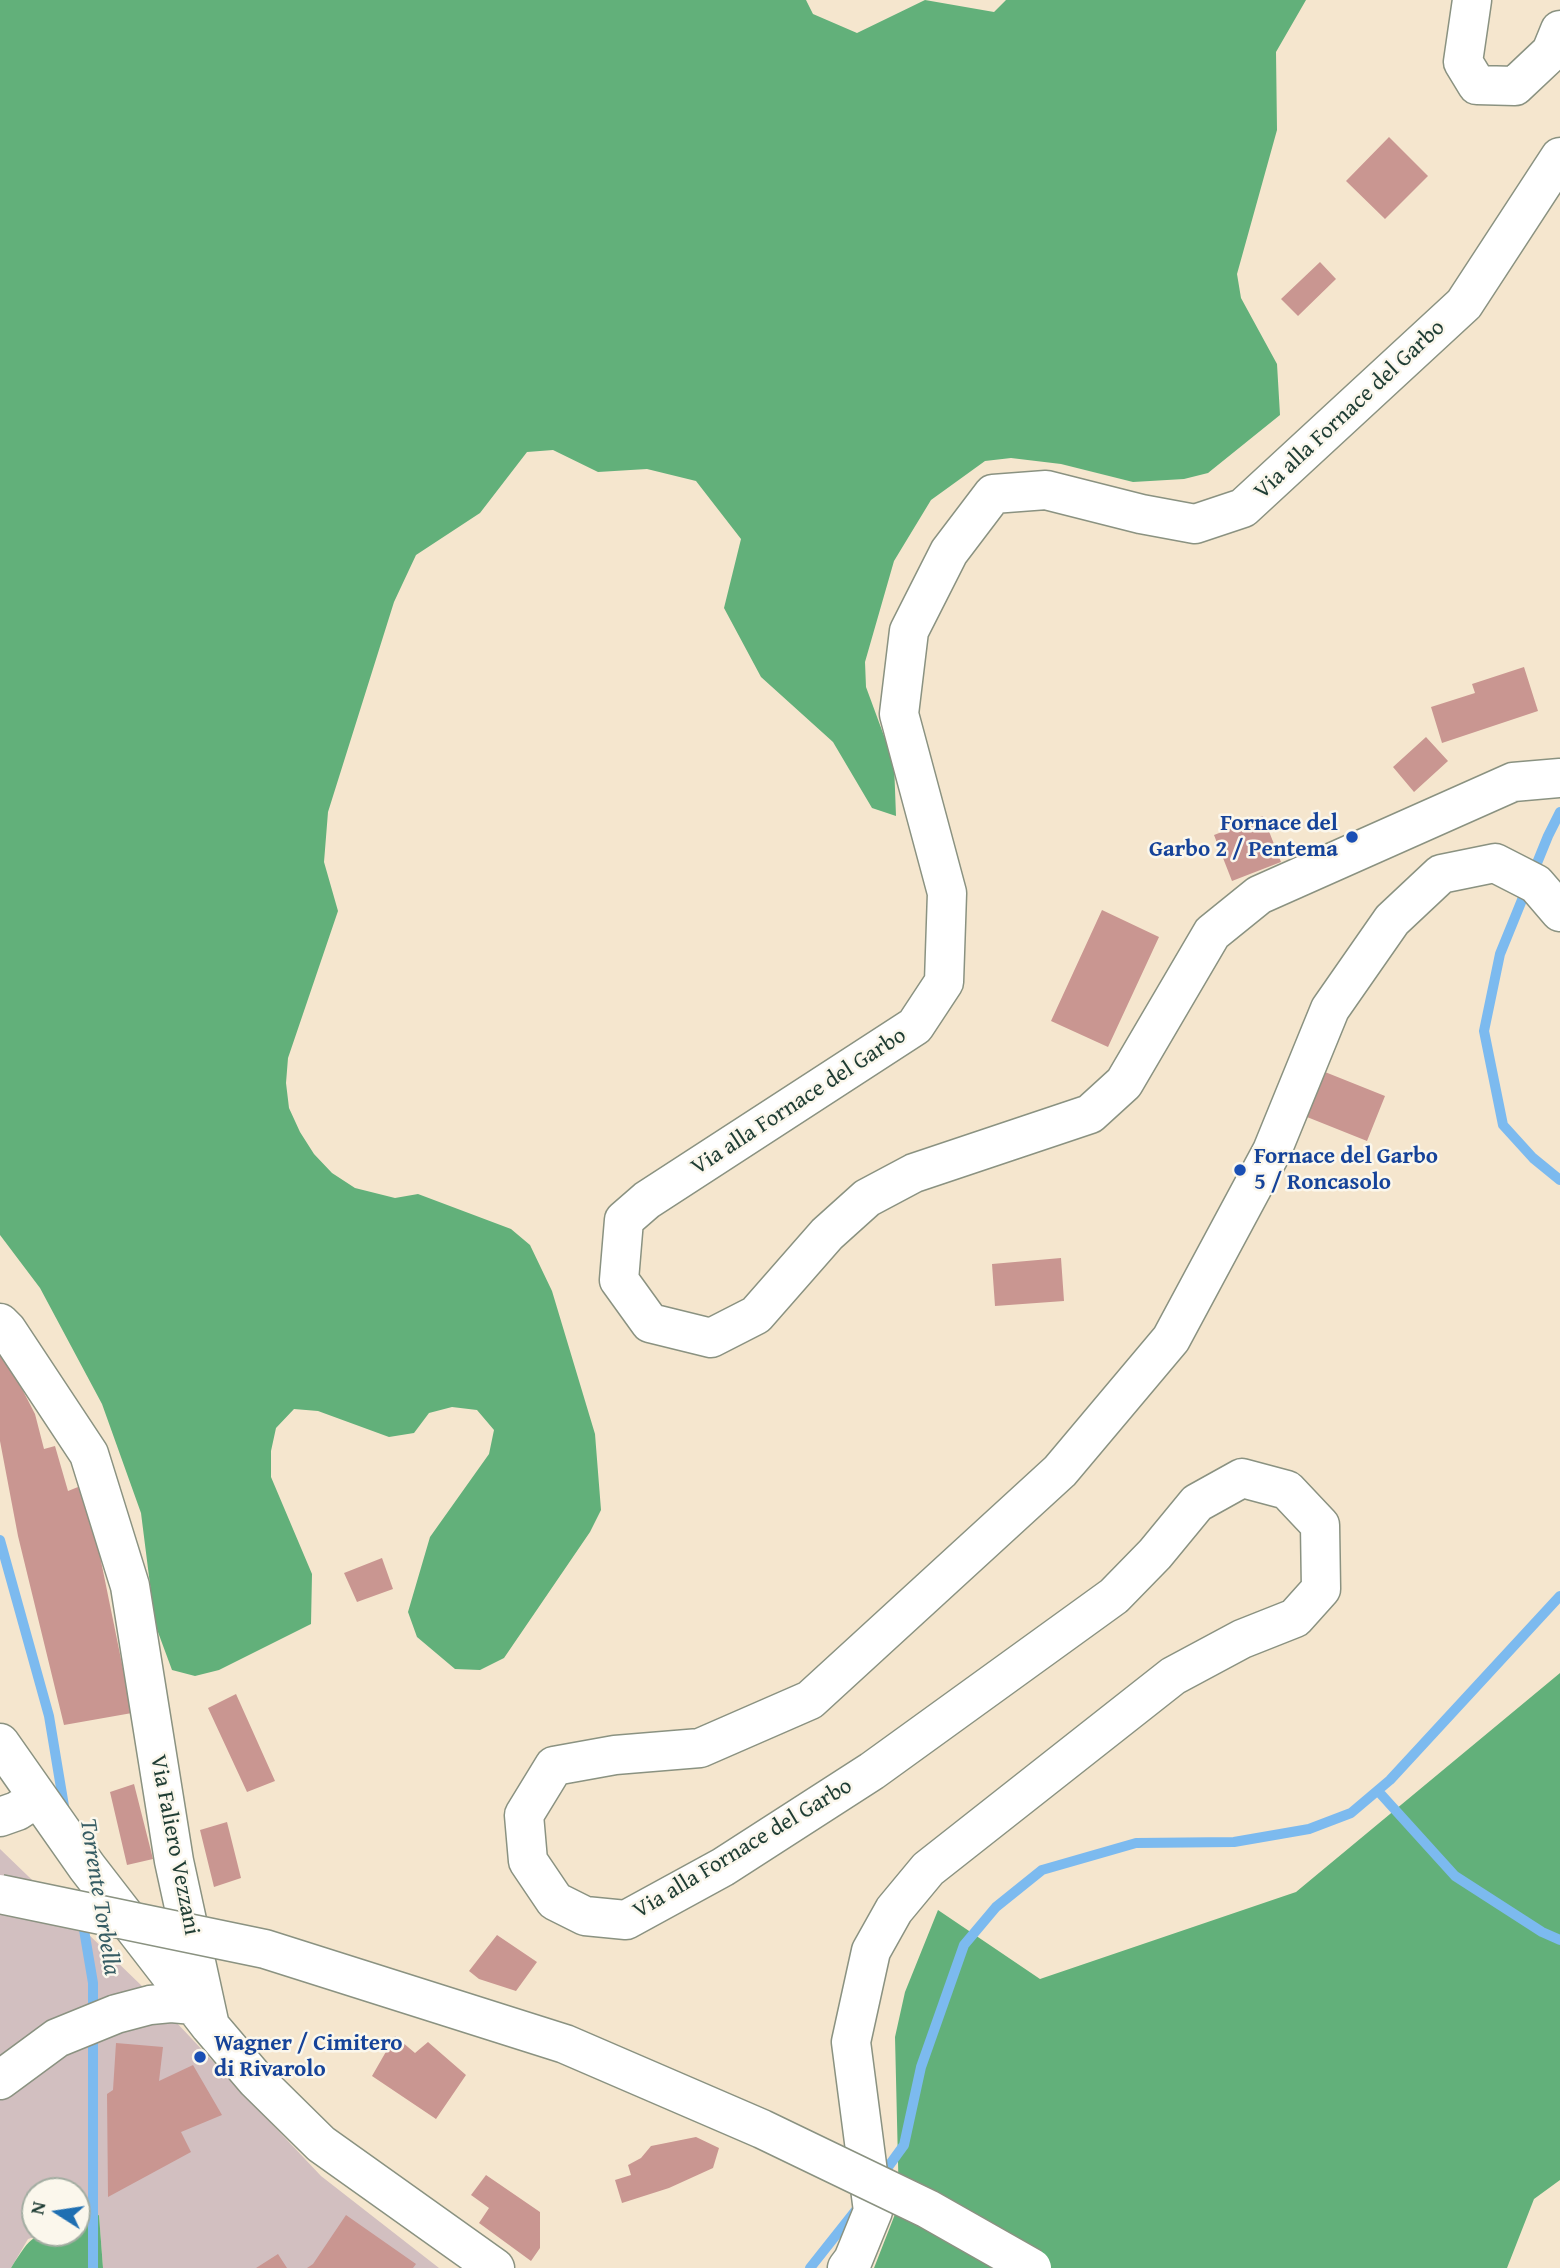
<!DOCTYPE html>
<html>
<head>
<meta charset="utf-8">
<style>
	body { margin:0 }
	#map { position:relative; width:1560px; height:2268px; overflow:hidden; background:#f5e6ce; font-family:"Gentium Book Plus",serif }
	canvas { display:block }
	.north { position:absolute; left:21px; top:2177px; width:70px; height:70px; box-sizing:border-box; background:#fbf7ec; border:2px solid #a3ada2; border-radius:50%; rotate:282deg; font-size:19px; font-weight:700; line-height:28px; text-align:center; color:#1f3d34 }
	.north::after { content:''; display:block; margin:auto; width:24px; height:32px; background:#1f6fb2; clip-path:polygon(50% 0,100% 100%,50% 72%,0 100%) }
</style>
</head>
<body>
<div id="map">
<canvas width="1560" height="2268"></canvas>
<div class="north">N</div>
</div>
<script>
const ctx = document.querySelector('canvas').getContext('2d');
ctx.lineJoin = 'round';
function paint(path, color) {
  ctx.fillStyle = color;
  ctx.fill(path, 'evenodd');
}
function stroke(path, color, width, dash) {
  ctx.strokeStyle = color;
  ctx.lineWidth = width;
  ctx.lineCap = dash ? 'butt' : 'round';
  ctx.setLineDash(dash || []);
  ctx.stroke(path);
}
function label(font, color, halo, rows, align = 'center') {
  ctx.font = font + ' "Gentium Book Plus",serif';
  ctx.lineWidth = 5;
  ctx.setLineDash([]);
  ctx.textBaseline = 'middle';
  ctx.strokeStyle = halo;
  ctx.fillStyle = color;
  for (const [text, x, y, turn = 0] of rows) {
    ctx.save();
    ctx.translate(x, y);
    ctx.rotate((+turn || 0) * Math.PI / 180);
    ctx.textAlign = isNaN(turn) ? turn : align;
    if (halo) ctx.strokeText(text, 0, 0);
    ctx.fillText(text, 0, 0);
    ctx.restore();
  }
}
paint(new Path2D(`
	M0,1849L143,1987L321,2176L439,2268H103L99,2215L77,2222V2191H35V2233H47L28,2239L11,2268H0Z`), '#d2bfc0');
paint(new Path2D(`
	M0,0H806L813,14L857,33L925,0L994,12L1006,0H1306L1276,52L1277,130L1237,274L1241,298L1277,364L1280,415L1208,473L1184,479L1133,482L1061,464L1011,458L985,461L931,500L894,561L865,662L866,687L894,763L896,816L872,808L833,742L761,677L724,608L741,539L696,481L647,469L598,472L553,450L527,452L480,513L416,555L394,602L328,812L324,862L338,911L288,1058L286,1083L289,1108L300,1132L314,1154L332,1173L355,1188L395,1198L418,1194L511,1229L530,1245L552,1291L595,1434L601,1510L590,1532L504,1658L480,1670L455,1669L417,1637L408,1612L430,1537L489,1454L494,1430L477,1410L452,1407L429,1413L414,1433L389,1437L318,1411L294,1409L276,1428L271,1451V1477L312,1574L311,1624L219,1670L195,1676L172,1670L155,1624L141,1513L102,1404L40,1288L0,1235Z
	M1560,1673V2180L1534,2199L1507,2268H874L899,2204L895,2037L905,1992L938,1910L1040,1979L1296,1892Z
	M99,2215L103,2268H11C34,2231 34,2233 77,2233V2222Z`), '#62b07a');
stroke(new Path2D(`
	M1560,812L1548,836L1500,954L1484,1031L1503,1125L1533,1158L1560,1180
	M0,1540L49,1716L65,1812
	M1378,1791L1455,1876L1542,1932L1560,1940
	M82,1918L93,1983V2017
	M880,2178L904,2145L921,2067L964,1945L996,1907L1042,1870L1136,1843L1234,1842L1309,1829L1351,1813L1390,1780L1560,1596
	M93,2268V2033
	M810,2268L856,2210`), '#7cbaef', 10);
paint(new Path2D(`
	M1389,137L1428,176L1385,219L1346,181Z
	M1320,262L1336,279L1298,316L1281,299Z
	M1524,667L1538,711L1442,743L1431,707L1475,693L1472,684Z
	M1426,737L1448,761L1414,792L1393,767Z
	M1263,816L1281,862L1232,881L1214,835Z
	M1102,910L1159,937L1108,1047L1051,1021Z
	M1325,1072L1385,1096L1367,1141L1307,1117Z
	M1061,1258L1064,1301L995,1306L992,1264Z
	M0,1355L20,1385L35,1414L44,1449L55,1446L68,1491L78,1487L91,1512L132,1713L64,1725L18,1536L0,1441Z
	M382,1558L393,1589L357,1602L344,1573Z
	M236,1694L275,1781L247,1792L208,1708Z
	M134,1784L153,1859L127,1865L110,1792Z
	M227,1822L241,1878L214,1887L200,1830Z
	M497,1935L537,1962L516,1991L479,1979L469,1971Z
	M395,2036L415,2053L428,2042L466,2075L436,2119L372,2076Z
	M116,2043L163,2047L159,2081L193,2065L222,2115L181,2132L191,2152L108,2197L107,2094L113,2090Z
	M696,2137L719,2148L713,2168L669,2188L622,2203L615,2180L631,2175L628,2165L641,2158L651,2146Z
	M486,2175L540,2212V2248L531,2261L479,2223L489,2208L471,2195Z
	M346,2215L416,2264L413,2268H307L313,2264Z
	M278,2254L287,2268H256Z`), '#c99691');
const minor = new Path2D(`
	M1472,0L1463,62L1477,85L1515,86L1551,52L1560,30
	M1560,157L1464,304L1243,508L1195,524L1141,514L1046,490L993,494L949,552L909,631L899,714L947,893L944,982L915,1026L647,1200L624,1220L619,1280L650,1323L711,1338L756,1315L827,1234L867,1198L914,1173L1090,1114L1124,1083L1212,933L1259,895L1513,782L1560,778
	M0,1323L7,1330L89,1454L130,1586L174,1861L210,2026
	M0,1743L87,1867L210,2026L256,2080L321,2144L495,2268
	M0,1817L17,1811L37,1798
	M0,2080L57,2038L116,2014L150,2005L171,2003L194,2005
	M847,2268L853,2260L873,2211L851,2042L871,1951L894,1910L928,1869L1173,1676L1242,1639L1295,1618L1321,1589L1320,1525L1287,1490L1242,1478L1197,1503L1155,1554L1114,1596L872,1771L723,1867L626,1920L585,1916L555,1901L528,1861L524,1815L554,1766L615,1755L700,1748L810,1700L1060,1471L1171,1339L1272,1151L1330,1009L1392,920L1441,874L1495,863L1536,884L1560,912`);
stroke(minor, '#8a9281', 41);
stroke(minor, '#fff', 38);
const highwayBridge = new Path2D(`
	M0,1894L265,1949L565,2044L762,2129L928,2209L1032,2268`);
stroke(highwayBridge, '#8a9281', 41, []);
stroke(highwayBridge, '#fff', 38);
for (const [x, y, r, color] of [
	[1352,837,7,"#1a4fb4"],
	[1240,1170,7,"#1a4fb4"],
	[200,2057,7,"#1a4fb4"]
]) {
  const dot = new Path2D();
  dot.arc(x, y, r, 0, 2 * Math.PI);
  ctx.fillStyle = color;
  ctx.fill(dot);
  stroke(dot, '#fbf7ec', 2.5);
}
label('23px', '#1f3d34', '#fbf7ec', [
	["Via alla Fornace del Garbo",1350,410,-43],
	["Via alla Fornace del Garbo",799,1102,-33],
	["Via Faliero Vezzani",174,1845,79],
	["Via alla Fornace del Garbo",743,1849,-31]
]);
label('bold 23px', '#164399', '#fbf7ec', [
	["Fornace del",1338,824,"right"],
	["Garbo 2 / Pentema",1338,850,"right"],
	["Fornace del Garbo",1254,1157],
	["5 / Roncasolo",1254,1183],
	["Wagner / Cimitero",214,2044],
	["di Rivarolo",214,2070]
], 'left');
label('italic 24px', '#365c63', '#fbf7ec', [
	["Torrente Torbella",99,1897,81]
]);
</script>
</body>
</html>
